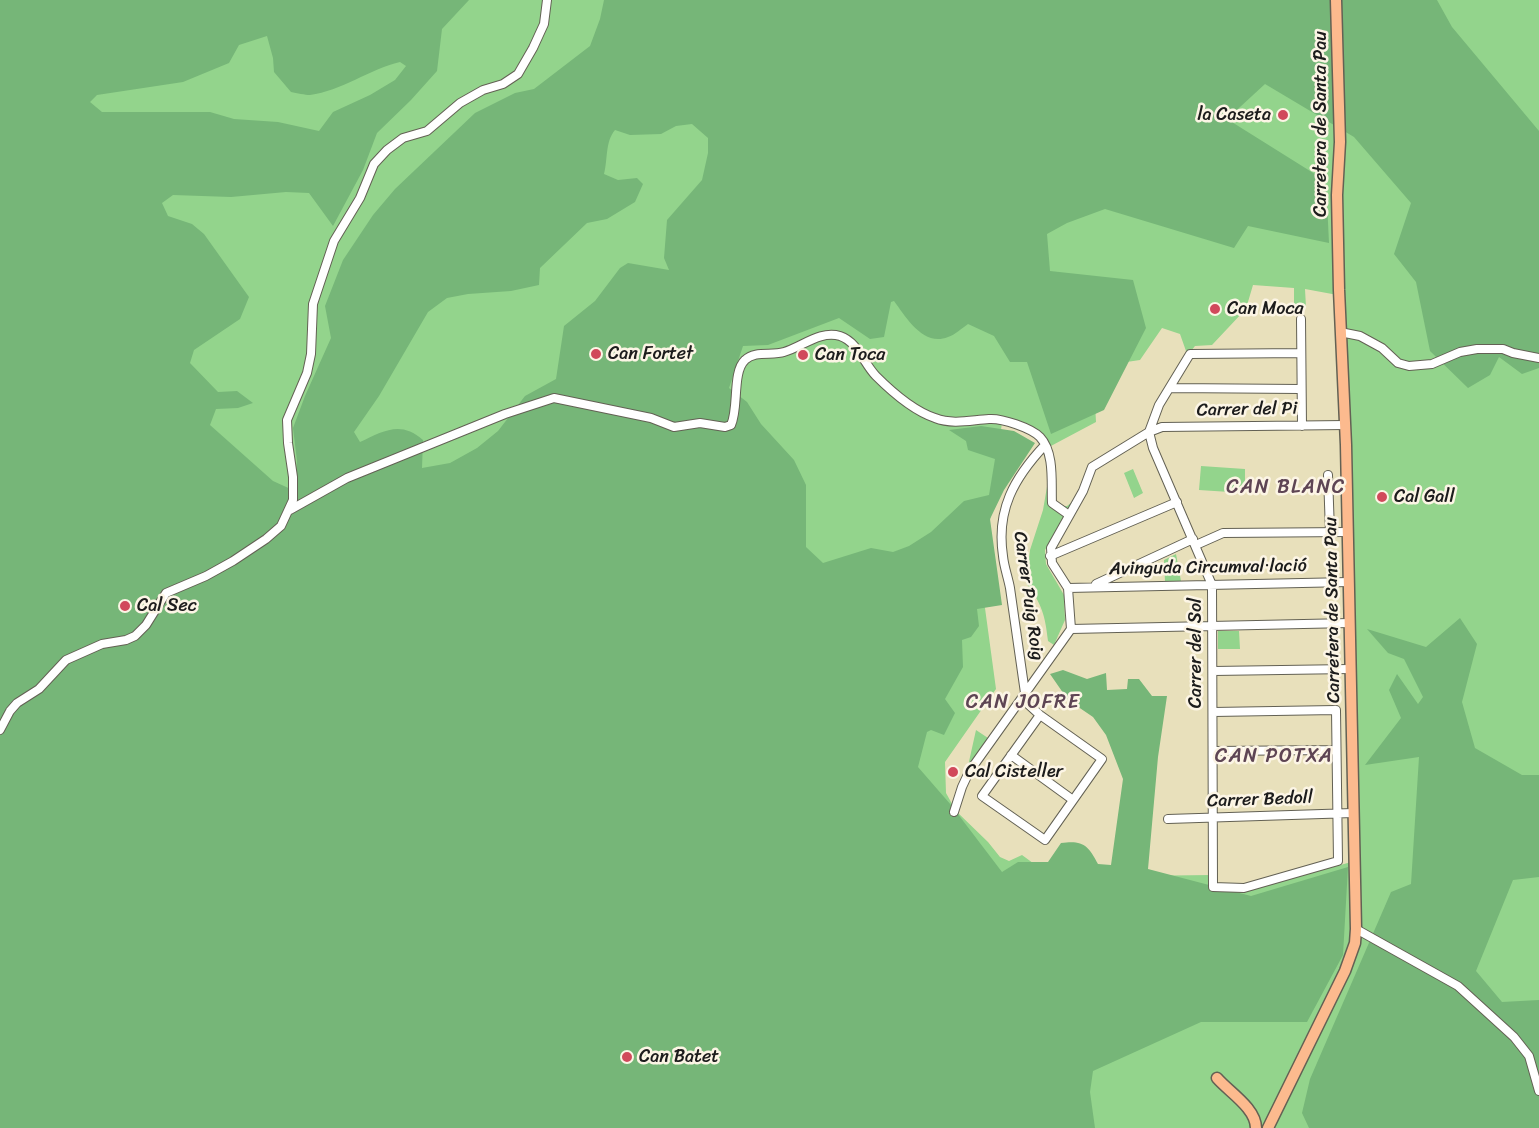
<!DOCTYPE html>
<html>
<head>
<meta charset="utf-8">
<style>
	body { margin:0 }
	canvas { display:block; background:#e8e0bb }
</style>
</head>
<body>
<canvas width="1539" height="1128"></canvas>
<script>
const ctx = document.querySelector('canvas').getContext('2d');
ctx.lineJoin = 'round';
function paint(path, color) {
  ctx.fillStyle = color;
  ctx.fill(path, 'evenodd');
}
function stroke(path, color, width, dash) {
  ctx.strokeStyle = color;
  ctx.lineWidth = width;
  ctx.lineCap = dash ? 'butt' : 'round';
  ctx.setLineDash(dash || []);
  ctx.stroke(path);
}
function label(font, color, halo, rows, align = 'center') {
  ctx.font = font + ' Sriracha,sans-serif';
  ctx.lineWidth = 5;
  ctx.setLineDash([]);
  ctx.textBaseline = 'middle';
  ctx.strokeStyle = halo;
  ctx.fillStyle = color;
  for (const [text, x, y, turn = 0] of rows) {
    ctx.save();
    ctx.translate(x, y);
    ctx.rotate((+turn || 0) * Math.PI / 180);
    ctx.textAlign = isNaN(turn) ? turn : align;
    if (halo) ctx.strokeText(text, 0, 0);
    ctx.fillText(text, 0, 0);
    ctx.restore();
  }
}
paint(new Path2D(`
	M0,0H1539V1128H0ZM1253,285L1294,288V306L1306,307L1305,289L1343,296L1355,861L1245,891H1211V875L1052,877L1022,855L1009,861L1000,857L988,842L956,811L946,793L945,762L996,689L982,586L1002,422L1037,437L1047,459L1049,475L1043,510L1030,550L1026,583C1042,604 1045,615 1048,641L1054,645L1065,620L1064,595L1046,564L1045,550L1072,502L1067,506H1063L1055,500L1049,447L1096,422L1093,367L1140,360L1162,328L1180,334L1186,351H1191L1195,346L1212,345L1243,312H1245Z
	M1201,466L1245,469V493L1199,490Z
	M1133,469L1143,493L1134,498L1124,473Z
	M1176,554L1181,581H1165L1164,560Z
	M1218,631H1239L1240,649H1218Z
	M976,730L988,738L968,766Z`), '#93d48c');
paint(new Path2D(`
	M0,0H469L442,29L437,71L411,100L377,133L363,170L333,226L309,193L286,192L231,197L173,195L162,203L168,216L192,224L204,234L249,297L240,319L194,350L190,363L218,392L237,391L253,403L238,408L216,409L210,425L273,481L295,491L297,461L293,428L305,396L331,338L325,306L343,260L373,215L395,189L475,113L515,93L534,89L590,46L600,19L604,0H1437L1452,27L1539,131V368L1522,374L1499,357L1490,375L1468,388L1430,351L1416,282L1394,254L1411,203L1354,137L1265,84L1227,119L1326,181L1329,243L1248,226L1234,248L1105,209L1067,223L1047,234L1050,271L1133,280L1146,328L1104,410L1051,434L1027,362H1010L994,336L968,324C962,328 955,335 948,337C923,347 906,317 894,301L891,302L884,337L870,339L839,318L768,345L743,346L729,388L747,402L761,424L794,460L806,485V547L823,563L871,548L893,552L909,546L931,532L964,501L989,495L995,459L968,450L966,441L949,430L981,426L1014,431L1035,443L1004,490L990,519L1002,605L977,609L979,626L971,637L962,640L963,667L945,699L955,713L944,735L931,730L927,732L918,767L951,805L1002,872L1018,862H1048L1061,843C1083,840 1088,845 1098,864L1111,865L1123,779L1106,735L1093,717L1068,700L1050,674L1063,670L1087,679L1106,673L1107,690L1127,689L1128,679H1139L1152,696H1167L1158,757L1148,869L1251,896L1348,867L1343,955L1307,1022H1201L1093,1071L1090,1092L1095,1128H0ZM267,36L273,58L274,72L291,92C297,93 305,95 310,95C341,91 370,69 400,62L406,66L395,80L370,95L333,112L319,131L278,122L234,119L210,112H102L90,102L97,95L183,82L229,63L239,45ZM692,124L708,138V153L702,180L667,220L664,258L669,270L628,263L620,268L595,301L564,326L556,379L525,396L498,431L477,448L450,463L422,468L423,440C401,420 383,431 360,442L354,432L379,396L428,312L447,298L468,294L511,291L539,285L540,268L587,223L607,219L635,202L643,184L637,178L618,180L604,174C608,159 605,142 615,130L630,135L661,134L676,126Z
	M1460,618L1477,644L1462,702L1475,748L1522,775H1539V877L1513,880L1476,971L1502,1002L1539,1000V1128H1309L1302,1113L1310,1079L1391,892L1411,884L1419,757L1365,765L1401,718L1389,690L1397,674L1418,704L1423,697L1404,659L1388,653L1367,629L1426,647Z`), '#76b678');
const minor = new Path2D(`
	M1301,319L1302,426
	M1340,332L1360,336L1382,348L1398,363L1409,366L1432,364L1460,352L1477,349H1503L1513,353L1539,358
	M1170,388L1301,389
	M1328,475L1330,532
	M290,510L347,478L505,414L554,398L651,418L674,427L700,423L725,427L731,425C739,408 732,372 745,360C755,350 772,356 784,352C802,347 820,330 840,336C858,342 864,364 876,376C892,392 914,411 935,418C953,425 971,420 989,419C1002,418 1031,428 1040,437C1055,453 1051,484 1052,503L1069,515
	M1196,545L1223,533L1348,532
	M1050,556L1177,502
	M1096,584L1193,539
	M1068,588L1349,582
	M1071,629L1350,623
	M1213,671L1350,669
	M1213,712L1336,710L1338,861L1244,888L1213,887L1212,585L1153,448L1149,432L1162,427L1346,425
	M1040,715L982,796L1045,840L1102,759L1040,715L1028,704L1025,693C1020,658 1015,623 1010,588C1008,577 1004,567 1003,556C996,510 1014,478 1045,445
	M0,730L10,711L17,703L39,689L66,660L102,644L126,640L135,636L146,625L166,593L206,576L233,561L266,539L281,526L293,500V477L288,443L287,420L307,373L311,354L313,304L334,241L360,198L374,164L387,150L403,138L427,131L460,103L483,90L503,84L518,74L533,48L544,24L547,0
	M1213,751L1336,750
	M1011,755L1073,800
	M954,812L962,787L969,772L1071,629L1068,588L1052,563L1051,548L1083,491L1092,467L1149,432L1159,405L1190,354L1301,353
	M1168,819L1353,813
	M1356,929L1458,986L1514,1037L1529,1056L1539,1091`);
const major = new Path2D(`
	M1217,1078C1229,1092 1256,1108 1256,1128
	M1268,1128L1345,971L1355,943L1356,929L1346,445L1339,290L1337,195L1340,142L1336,0`);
stroke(minor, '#636154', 10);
stroke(major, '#636154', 13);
stroke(minor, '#fff', 8);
stroke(major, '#fcba8e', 10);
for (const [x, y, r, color] of [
	[1283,115,6,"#d1495b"],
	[1215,309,6,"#d1495b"],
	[596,354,6,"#d1495b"],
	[803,355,6,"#d1495b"],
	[1382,497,6,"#d1495b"],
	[125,606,6,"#d1495b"],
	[953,772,6,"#d1495b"],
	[627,1057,6,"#d1495b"]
]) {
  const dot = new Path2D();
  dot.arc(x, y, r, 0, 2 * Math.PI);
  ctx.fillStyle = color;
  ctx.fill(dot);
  stroke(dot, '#fcf5e5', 2);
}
label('18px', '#1c1c1c', '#fcf5e5', [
	["la Caseta",1271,115,"right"],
	["Can Moca",1227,309],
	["Can Fortet",608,354],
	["Can Toca",815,355],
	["Cal Gall",1394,497],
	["Cal Sec",137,606],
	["Cal Cisteller",965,772],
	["Can Batet",639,1057]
], 'left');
label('18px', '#1c1c1c', '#fcf5e5', [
	["Carretera de Santa Pau",1321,124,-90],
	["Carrer del Pi",1247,410,-1],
	["Avinguda Circumval·lació",1208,568,-1],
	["Carrer Puig Roig",1028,596,82],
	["Carretera de Santa Pau",1333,610,-91],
	["Carrer del Sol",1196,653,-90],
	["Carrer Bedoll",1260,800,-2]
]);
ctx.letterSpacing = '1.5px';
label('20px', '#5e4554', '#fcf5e5', [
	["CAN BLANC",1286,488],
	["CAN JOFRE",1023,703],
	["CAN POTXA",1274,757]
]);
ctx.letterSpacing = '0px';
</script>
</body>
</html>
